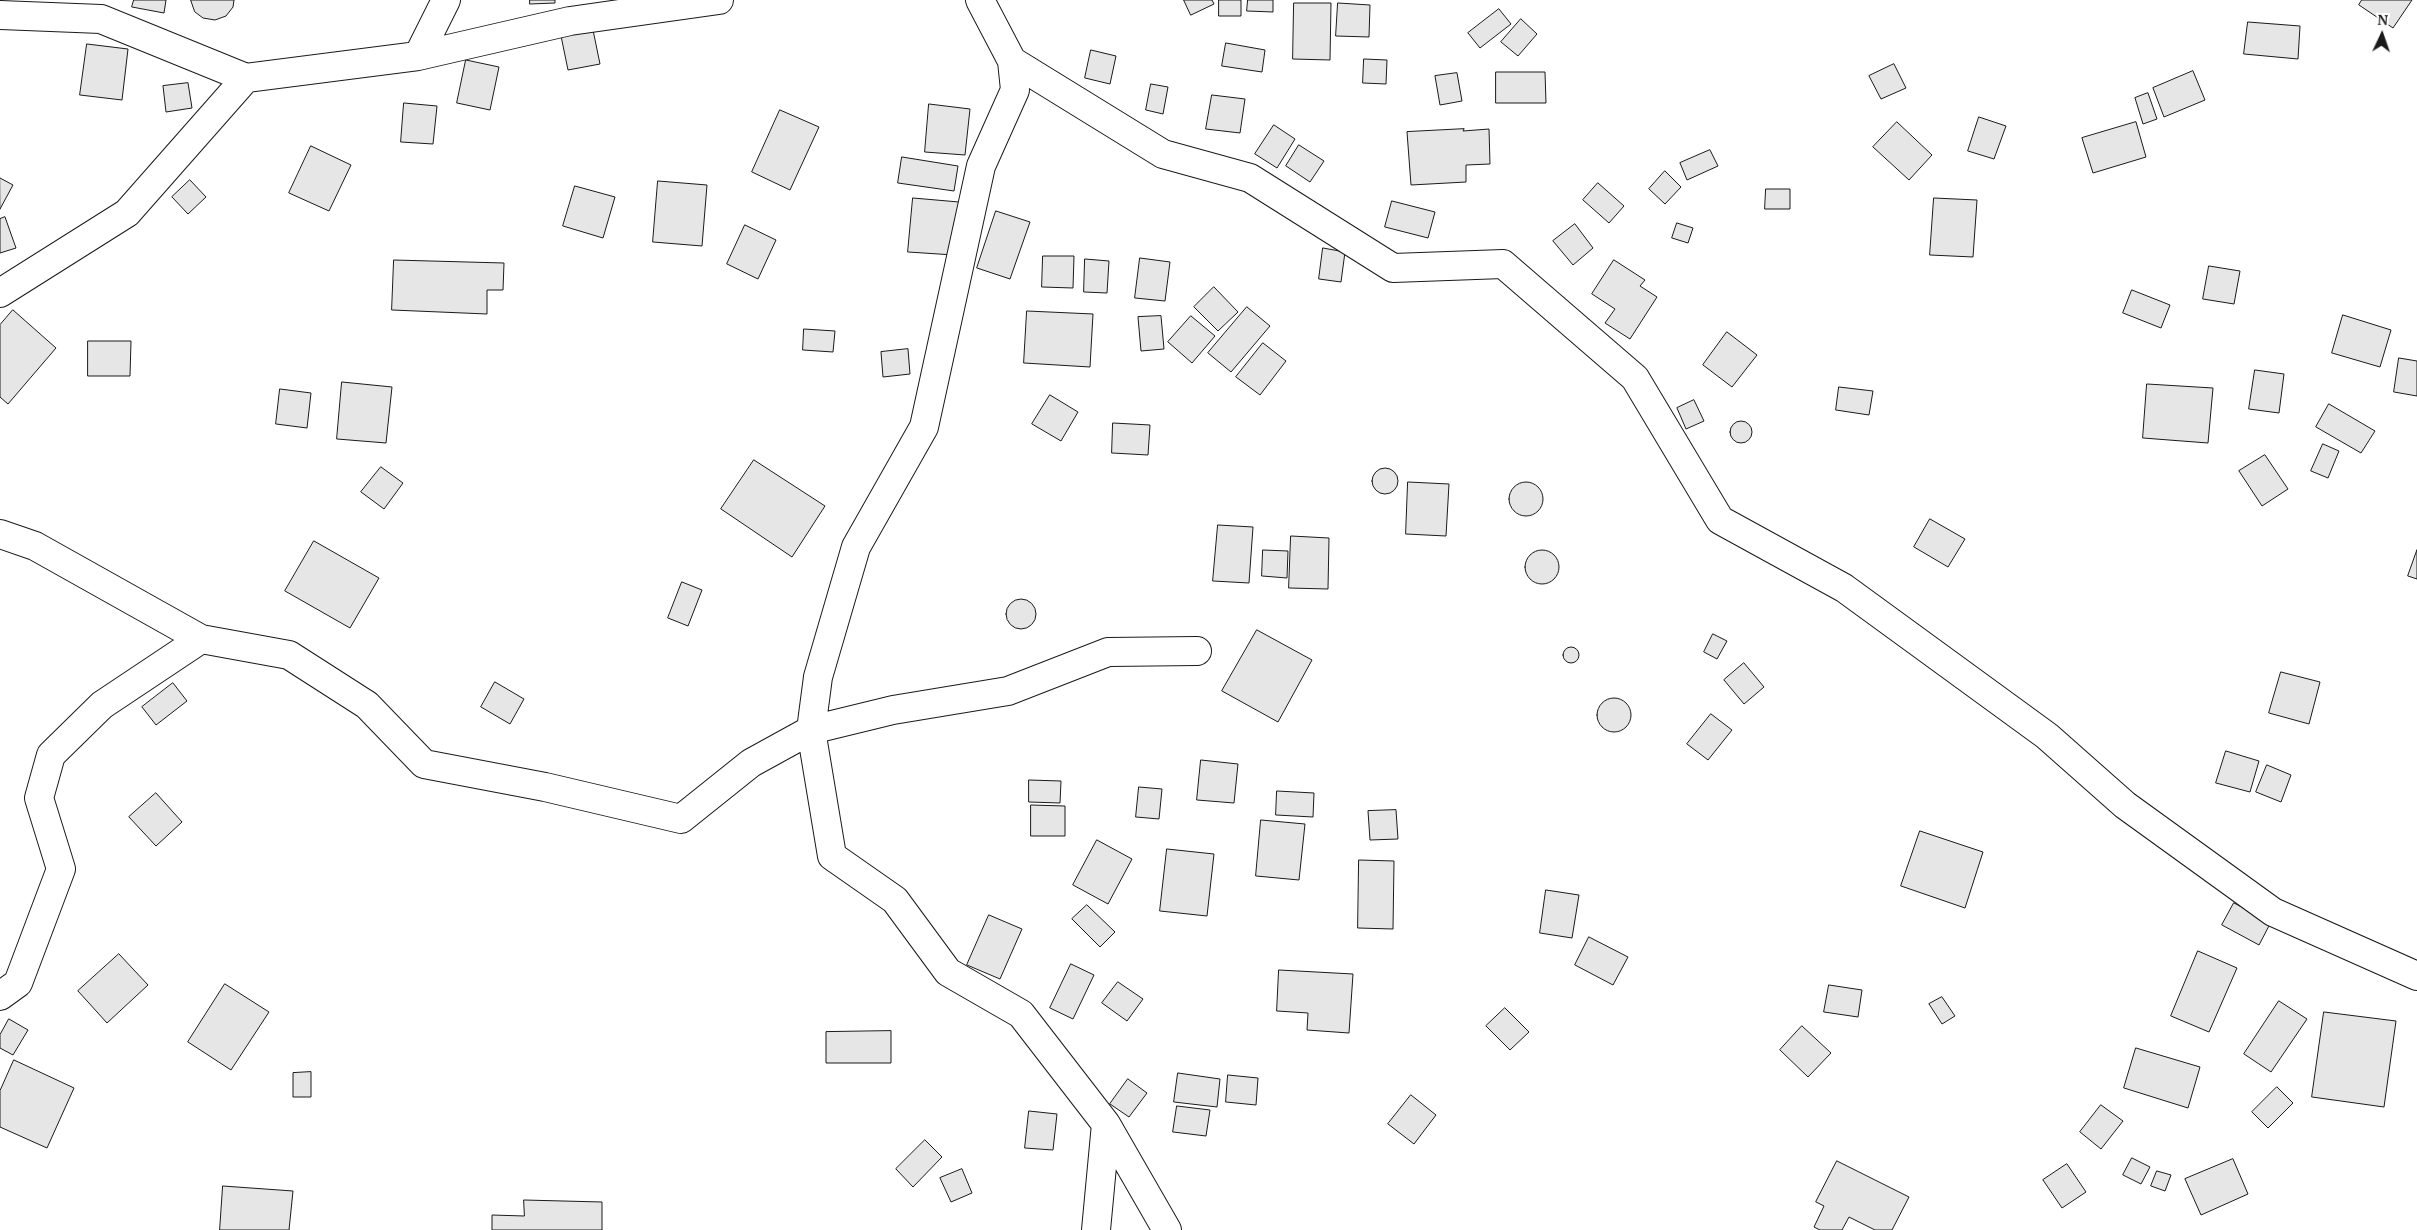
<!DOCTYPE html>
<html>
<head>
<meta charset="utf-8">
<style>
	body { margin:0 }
	#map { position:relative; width:2417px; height:1230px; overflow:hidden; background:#fff; font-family:"PT Serif",serif }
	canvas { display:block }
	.north { position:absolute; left:2357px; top:10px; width:50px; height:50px; -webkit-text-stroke:4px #fff; paint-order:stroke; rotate:3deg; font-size:14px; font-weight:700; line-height:20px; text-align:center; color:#1a1a1a }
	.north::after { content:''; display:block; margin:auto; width:18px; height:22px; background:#1a1a1a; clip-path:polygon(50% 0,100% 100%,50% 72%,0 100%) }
</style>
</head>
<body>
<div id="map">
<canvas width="2417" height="1230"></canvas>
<div class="north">N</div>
</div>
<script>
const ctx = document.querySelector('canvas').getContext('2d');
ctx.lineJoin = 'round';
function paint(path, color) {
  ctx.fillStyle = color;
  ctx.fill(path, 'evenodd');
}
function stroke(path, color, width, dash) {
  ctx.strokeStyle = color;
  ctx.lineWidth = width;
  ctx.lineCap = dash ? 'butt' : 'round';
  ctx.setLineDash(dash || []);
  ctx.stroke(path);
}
const building = new Path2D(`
	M134,0H166L164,13L132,7Z
	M191,0H234L233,7L226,16L215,20L203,18L195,12Z
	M530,0H555V3L530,4Z
	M1184,0H1212L1214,4L1191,15Z
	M1219,0H1241V16H1219Z
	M1248,0H1273V12L1247,11Z
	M2362,0H2412L2393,28L2359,5Z
	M1294,3H1331L1330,60L1293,59Z
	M1338,3L1370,5L1369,37L1336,36Z
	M1499,9L1511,24L1480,48L1468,33Z
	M1521,19L1537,34L1518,56L1501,42Z
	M2248,22L2300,26L2298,59L2244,54Z
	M592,25L600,64L568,70L560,31Z
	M1226,43L1265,50L1262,72L1222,66Z
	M87,44L128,49L122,100L80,95Z
	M1091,50L1116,56L1110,84L1085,78Z
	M1364,59L1387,60L1386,84L1363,83Z
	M466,60L499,67L490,110L457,103Z
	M1894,64L1906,88L1881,99L1869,76Z
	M2193,71L2205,100L2164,117L2153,88Z
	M1496,72H1545L1546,103H1496Z
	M1457,73L1462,101L1440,105L1435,76Z
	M188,83L192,108L166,112L163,86Z
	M1151,84L1168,87L1163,114L1146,110Z
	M2148,93L2157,119L2143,124L2135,98Z
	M1212,95L1245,99L1240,133L1206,129Z
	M404,103L437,106L433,144L401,142Z
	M929,104L970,109L965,155L925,152Z
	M780,110L819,127L790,190L752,172Z
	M1979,117L2006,126L1994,159L1968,151Z
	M1897,122L1932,155L1909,180L1873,147Z
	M2136,122L2146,157L2093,173L2082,138Z
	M1274,125L1295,139L1277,168L1255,154Z
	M1464,129L1463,131L1489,129L1490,164L1466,165V182L1411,185L1407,132Z
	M1299,145L1324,161L1310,182L1286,166Z
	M311,146L351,165L329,211L289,193Z
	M1710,150L1718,166L1687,180L1680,163Z
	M902,157L958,166L954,191L898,183Z
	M1665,171L1681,187L1665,204L1649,189Z
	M0,178L13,185L0,209Z
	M190,180L206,197L188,214L172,197Z
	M658,181L707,185L702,246L653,242Z
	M1598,183L1624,206L1609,223L1583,200Z
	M575,186L615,197L603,238L563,226Z
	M1766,189H1790V209H1765Z
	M913,198L959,202L954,255L908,252Z
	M1934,198L1977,200L1973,257L1930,255Z
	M1392,201L1435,212L1428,238L1385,227Z
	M996,211L1030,222L1010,279L977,268Z
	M5,217L16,248L0,253V219Z
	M1677,223L1693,228L1688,243L1672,238Z
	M1575,224L1593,248L1573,265L1553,241Z
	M745,225L776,240L758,279L727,264Z
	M1323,248L1345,252L1341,282L1319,279Z
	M1043,256H1074L1073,288L1042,287Z
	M1140,258L1170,262L1165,301L1135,298Z
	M1085,259L1109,261L1107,293L1084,292Z
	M394,260L504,263L503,290H487V314L392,310Z
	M1614,260L1645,280L1640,286L1657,297L1630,339L1605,323L1615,309L1592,294Z
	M2209,266L2240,271L2234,304L2203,299Z
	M1214,287L1238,312L1218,331L1194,307Z
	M2132,290L2170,305L2161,328L2123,313Z
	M1247,307L1270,326L1231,372L1208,353Z
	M13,310L56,348L8,404L0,397V325Z
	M1027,311L1093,314L1090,367L1024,363Z
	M2343,315L2391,330L2380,367L2332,353Z
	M1161,316L1164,349L1141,351L1138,317Z
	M1191,316L1215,336L1192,363L1168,342Z
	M804,329L835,331L833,352L803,350Z
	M1727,332L1757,355L1732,387L1703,365Z
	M88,341H131L130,376H88Z
	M1263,343L1286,361L1260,395L1236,377Z
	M908,349L910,374L883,377L881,352Z
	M2399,358L2417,361V396L2394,392Z
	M2255,370L2284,374L2279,413L2249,409Z
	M342,382L392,387L386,443L337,439Z
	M2147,384L2213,388L2208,443L2143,438Z
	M1839,387L1873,391L1869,415L1836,410Z
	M280,389L311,393L307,428L276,424Z
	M1050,395L1078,412L1061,441L1032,424Z
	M1694,400L1704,421L1686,429L1677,408Z
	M2329,404L2375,431L2361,453L2316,427Z
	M1730 432a11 11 0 1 1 22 0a11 11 0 1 1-22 0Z
	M1113,423L1150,425L1148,455L1112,453Z
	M2323,444L2339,451L2328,478L2311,471Z
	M2265,455L2288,489L2262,506L2239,471Z
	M754,460L825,506L792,557L721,509Z
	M381,467L403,483L384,509L361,492Z
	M1372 481a13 13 0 1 1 26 0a13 13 0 1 1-26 0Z
	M1408,482L1449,484L1446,536L1406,534Z
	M1509 499a17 17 0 1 1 34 0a17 17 0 1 1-34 0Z
	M1930,519L1965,539L1948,567L1914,547Z
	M1218,525L1253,527L1249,583L1213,581Z
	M1291,536L1329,538L1328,589L1289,588Z
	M314,541L379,578L350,628L285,591Z
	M1525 567a17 17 0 1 1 34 0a17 17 0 1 1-34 0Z
	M1263,550L1288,551L1287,578L1262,576Z
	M2417,550V579L2408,576Z
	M682,582L702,590L688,626L668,618Z
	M1006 614a15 15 0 1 1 30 0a15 15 0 1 1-30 0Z
	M1257,630L1312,660L1278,722L1222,691Z
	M1713,634L1727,641L1717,659L1704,652Z
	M1563 655a8 8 0 1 1 16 0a8 8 0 1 1-16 0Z
	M1744,663L1764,687L1744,704L1724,680Z
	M2281,672L2320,682L2309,724L2269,713Z
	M495,682L524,699L510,724L481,707Z
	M173,683L187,701L156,725L142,707Z
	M1597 715a17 17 0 1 1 34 0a17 17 0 1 1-34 0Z
	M1711,714L1732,730L1708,760L1687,744Z
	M2226,751L2259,761L2250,792L2216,783Z
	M1201,760L1238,764L1234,803L1197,800Z
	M2267,765L2291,775L2281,802L2256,792Z
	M1029,780L1061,781L1060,803L1029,802Z
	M1139,787L1162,789L1159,819L1136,817Z
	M1277,791L1314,793L1313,817L1276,815Z
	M156,793L182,822L156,846L129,817Z
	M1031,805L1065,806V836H1031Z
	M1396,810L1398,839L1370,840L1368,811Z
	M1261,820L1305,824L1299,880L1256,876Z
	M1920,831L1983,852L1965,908L1901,886Z
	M1097,840L1132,859L1108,904L1073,885Z
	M1167,849L1214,854L1207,916L1160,911Z
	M1359,860L1394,861L1393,929L1358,928Z
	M1546,890L1579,895L1572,938L1540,933Z
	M2234,903L2271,922L2259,945L2222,925Z
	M1087,905L1115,932L1100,947L1072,919Z
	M989,915L1022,929L1000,979L967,965Z
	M1589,937L1628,957L1613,985L1575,965Z
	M2198,951L2237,968L2209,1032L2171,1016Z
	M119,954L148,985L107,1023L78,991Z
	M1071,964L1094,975L1073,1019L1050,1008Z
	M1279,970L1353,974L1349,1033L1307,1030L1308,1013L1277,1011Z
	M1118,982L1143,999L1127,1021L1102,1003Z
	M225,984L269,1012L231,1070L188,1042Z
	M1829,985L1862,990L1858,1017L1824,1012Z
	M1942,997L1955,1016L1942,1024L1929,1004Z
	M2279,1001L2307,1019L2271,1072L2244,1054Z
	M1505,1008L1529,1032L1510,1050L1486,1026Z
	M2324,1012L2396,1021L2384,1107L2312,1097Z
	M9,1019L28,1030L13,1055L0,1048V1035Z
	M1802,1026L1831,1053L1808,1077L1780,1050Z
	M891,1031V1063H826V1032Z
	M2136,1048L2200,1067L2188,1108L2124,1088Z
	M14,1060L74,1088L47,1148L0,1127V1091Z
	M311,1072V1097H293V1073Z
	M1178,1073L1220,1079L1217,1107L1174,1102Z
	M1228,1075L1258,1078L1256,1105L1226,1102Z
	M1128,1079L1147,1093L1129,1117L1110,1104Z
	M2277,1087L2293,1103L2268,1128L2252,1112Z
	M1411,1095L1436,1115L1414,1144L1388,1124Z
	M2101,1105L2123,1121L2101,1149L2080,1132Z
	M1177,1106L1210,1110L1206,1136L1173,1132Z
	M1029,1111L1057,1114L1053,1150L1025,1148Z
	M925,1140L942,1157L913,1187L896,1169Z
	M2132,1158L2150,1167L2141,1184L2123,1175Z
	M2233,1159L2248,1194L2201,1215L2185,1179Z
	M1837,1161L1909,1197L1892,1230H1875L1849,1217L1842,1230H1820L1814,1227L1824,1206L1816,1202Z
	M2067,1164L2086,1192L2062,1208L2043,1180Z
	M962,1169L972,1193L951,1202L940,1178Z
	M2157,1171L2171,1175L2165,1191L2151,1186Z
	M223,1186L293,1191L289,1230H220Z
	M524,1200L602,1202V1230H492V1215L524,1216Z`);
paint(building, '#e6e6e6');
stroke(building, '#1a1a1a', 1);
const street = new Path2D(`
	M980,0L1012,61L1163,154L1250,178L1393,268L1503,264L1635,378L1720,520L1844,588L2047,736L2125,805L2273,912L2417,976
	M0,15L101,19L246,78L418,56L570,21L719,0
	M418,56L446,0
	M1012,61L1015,90L981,166L924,427L856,547L818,677L811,730L832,856L895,900L948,972L1021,1014L1106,1124L1096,1230
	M0,293L127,213L246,78
	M0,534L35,546L201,639L289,655L367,705L424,764L545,787L681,819L751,763L811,730L893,710L1008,691L1108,652L1197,651
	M0,996L18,983L61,869L39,798L51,755L102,705L201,639
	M1106,1124L1167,1230`);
stroke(street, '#1a1a1a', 30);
stroke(street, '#fff', 28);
</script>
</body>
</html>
